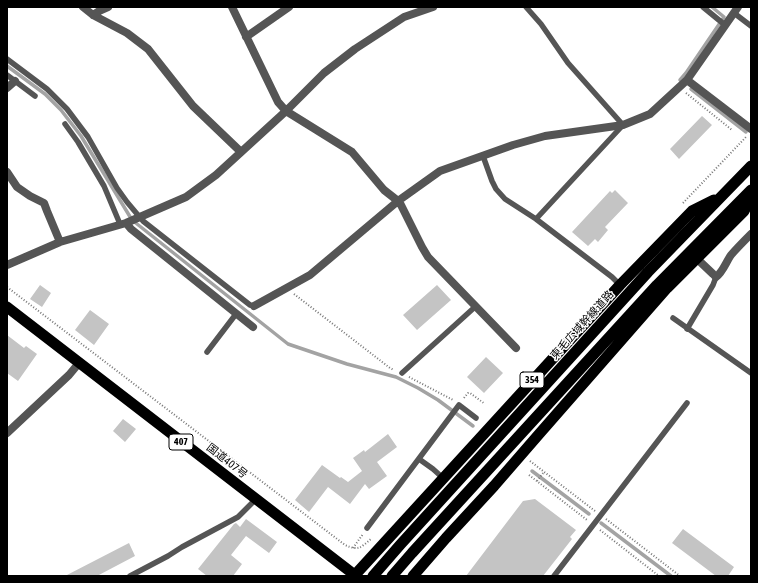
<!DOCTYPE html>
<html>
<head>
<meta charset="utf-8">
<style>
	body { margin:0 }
	#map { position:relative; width:758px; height:583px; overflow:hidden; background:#fff; font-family:"Asap Condensed",sans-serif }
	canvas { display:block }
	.frame { position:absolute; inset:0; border:8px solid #000; pointer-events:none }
</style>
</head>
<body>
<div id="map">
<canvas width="758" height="583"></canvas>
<div class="frame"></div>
</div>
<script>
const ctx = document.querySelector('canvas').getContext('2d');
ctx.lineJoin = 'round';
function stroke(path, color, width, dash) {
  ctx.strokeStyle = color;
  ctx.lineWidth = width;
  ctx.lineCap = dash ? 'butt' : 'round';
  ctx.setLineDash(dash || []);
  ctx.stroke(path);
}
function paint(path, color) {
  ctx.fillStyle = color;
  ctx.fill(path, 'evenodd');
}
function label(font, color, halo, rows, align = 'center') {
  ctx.font = font + ' "Asap Condensed","Noto Sans JP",sans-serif';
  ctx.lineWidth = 3;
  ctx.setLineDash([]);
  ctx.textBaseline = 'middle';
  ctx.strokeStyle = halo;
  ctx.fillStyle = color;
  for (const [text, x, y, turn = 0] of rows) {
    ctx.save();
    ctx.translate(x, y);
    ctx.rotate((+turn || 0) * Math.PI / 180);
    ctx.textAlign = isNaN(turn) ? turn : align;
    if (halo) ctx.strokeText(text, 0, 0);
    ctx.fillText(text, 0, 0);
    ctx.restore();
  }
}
stroke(new Path2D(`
	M7,66L45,94L61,110L81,136L132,220L288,344L347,364L396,377L418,388L438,400L473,426
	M680,80L686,73L724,17L712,7
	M691,89L746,132
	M532,471L589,514
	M601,523L671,576`), '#a3a3a3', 3.5);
paint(new Path2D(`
	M702,116L712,125L679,159L670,149Z
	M615,190L628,203L605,227L608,230L598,242L595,239L588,246L572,232L610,191L612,193Z
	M40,285L51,293L42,307L30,299Z
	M437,285L451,300L417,330L403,315Z
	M90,310L109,324L94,345L75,330Z
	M7,335L24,348L26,346L37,354L18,381L7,373Z
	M486,357L503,373L484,393L467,377Z
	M123,419L136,429L125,442L113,431Z
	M388,434L397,447L377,462L387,476L369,489L365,484L350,504L328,487L309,512L295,500L322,465L340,478L341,477L348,482L362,471L353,458L364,450L365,452Z
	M535,499L576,530L570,537L572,539L543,576H466L523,501Z
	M246,519L277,542L269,553L246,536L231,555L242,564L233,576H207L198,569L234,524L236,523L240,527Z
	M683,529L734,567L728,576H716L672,543Z
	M129,543L135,556L97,576H65Z`), '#c4c4c4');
stroke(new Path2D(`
	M686,93L732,130
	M683,203L746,137
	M7,287L345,545C359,551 360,548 371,539
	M294,294L390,368L394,370
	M409,377L453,400
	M464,398L468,393H470L485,404
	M530,461L595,511
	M529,475L587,520
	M537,481L544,472
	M606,519L680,576
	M600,530L659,576
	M353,548L363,534`), '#777', 2, [1, 2]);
stroke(new Path2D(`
	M526,7L541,24L568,63L623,125L536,219
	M703,7L725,25
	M734,13L751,26
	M7,59L47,89L67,109L88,137L117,188L127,202L143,221L250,305L254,306
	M7,75L35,96
	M65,124L78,142L104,186L120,224
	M483,156L492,181L496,189L505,199L536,219L612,277L620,285
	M673,318L751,373
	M687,329L713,285L716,277
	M207,352L236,314
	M402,373L476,306
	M419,459L433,469L443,478
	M367,528L459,405L476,418
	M130,576L168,556L182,547L238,517L256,499
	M554,576L687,403`), '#555', 5.5);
stroke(new Path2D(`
	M83,7L93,15L127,33L148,49L193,106L241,152
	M232,7L278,102L286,111L352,152L384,190L398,201L401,205L422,247L428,257L516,348
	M93,15L99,11L108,7
	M246,37L289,7
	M687,80L751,129
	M7,88L15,81
	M7,172L17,187L30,196L44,203L47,211L60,242
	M126,223L131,229L253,327
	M693,255L713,274L716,277C723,272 726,262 731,255C737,248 744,241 751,234
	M7,265L60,242L126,223L186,197L216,175L286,111L324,73L355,49L404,17L433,7
	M254,306L310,275L398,201L440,171L513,145L545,136L623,125L650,114L687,80L738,7
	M7,433L69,375L79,363`), '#555', 8);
stroke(new Path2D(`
	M7,307L356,576
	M354,576L620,285L692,211L714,200
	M373,576L400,545L648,272L751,166
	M392,576L412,553L657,285L751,190
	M413,576L446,538L494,486L540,433L667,288L744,211L751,197`), '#000', 11);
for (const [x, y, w] of [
	[532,380,24],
	[181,442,24]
]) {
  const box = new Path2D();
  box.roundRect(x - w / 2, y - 8, w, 16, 3);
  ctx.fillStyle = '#fff';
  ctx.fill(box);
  stroke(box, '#000', 1);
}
label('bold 10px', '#000', null, [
	["354",532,380],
	["407",181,442]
]);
label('11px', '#000', '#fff', [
	["東毛広域幹線道路",582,325,-48],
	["国道407号",227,461,38]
]);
</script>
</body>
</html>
